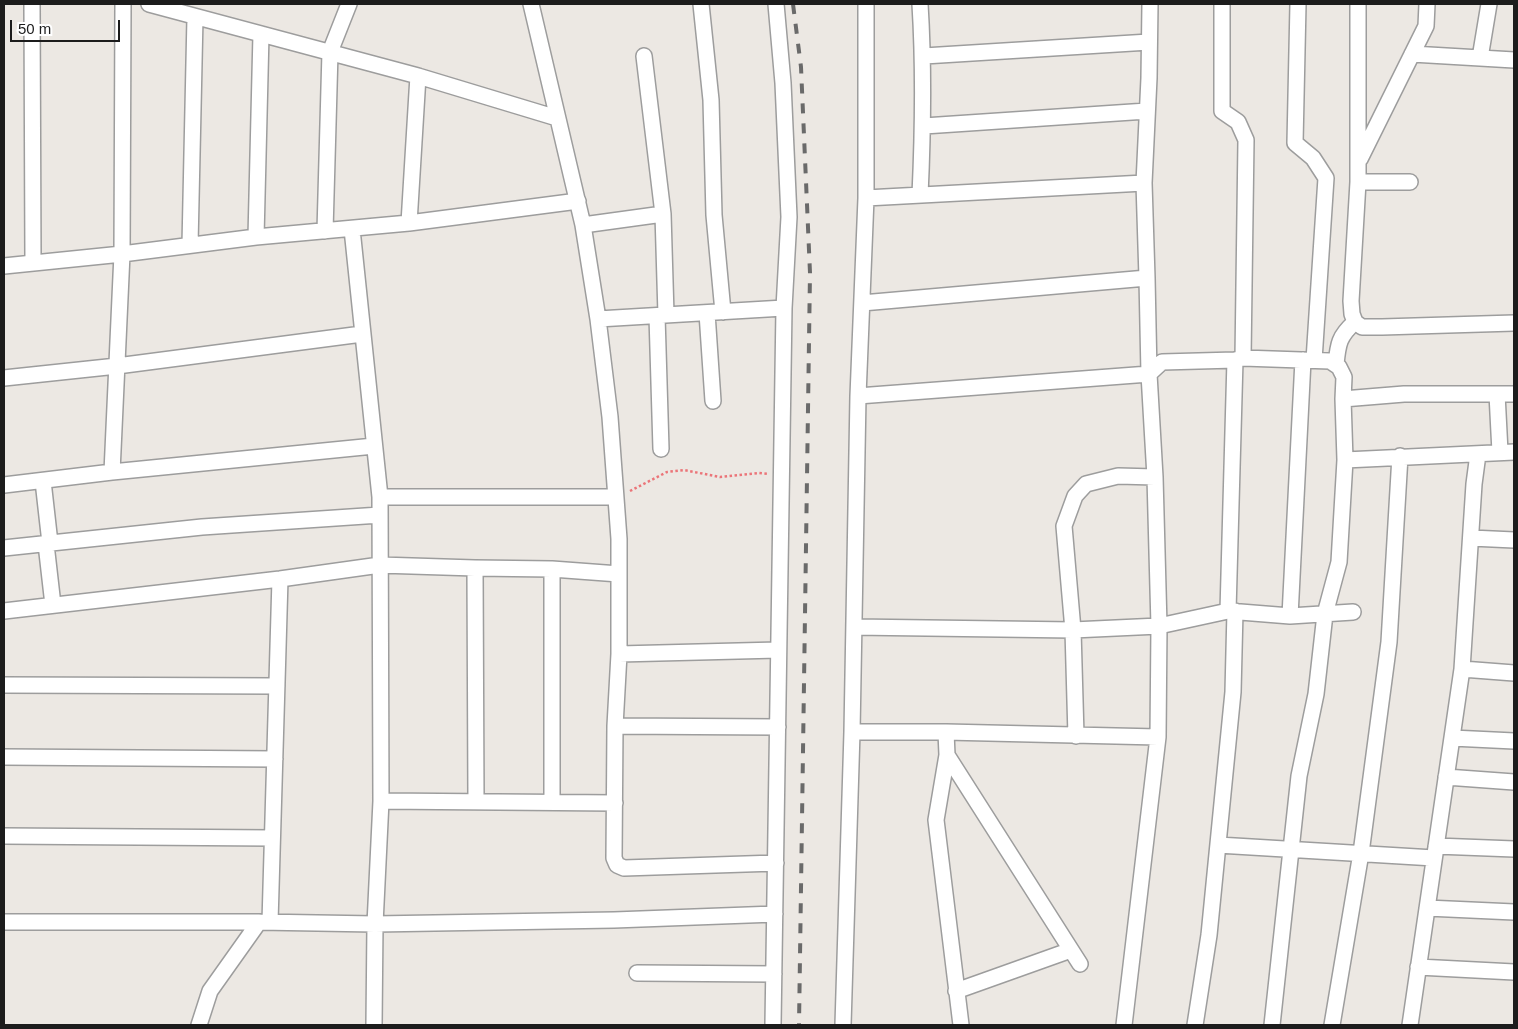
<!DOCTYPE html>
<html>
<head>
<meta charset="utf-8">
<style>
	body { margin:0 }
	#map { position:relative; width:1518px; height:1029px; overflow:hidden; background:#ece8e3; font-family:Helvetica,sans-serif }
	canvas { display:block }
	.frame { position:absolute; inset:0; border:5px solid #1c1c1c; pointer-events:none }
	.scale { position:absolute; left:10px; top:20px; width:110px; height:22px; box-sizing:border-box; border:2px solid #1c1c1c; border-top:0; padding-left:6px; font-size:15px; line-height:18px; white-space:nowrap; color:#1c1c1c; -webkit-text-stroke:4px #fff; paint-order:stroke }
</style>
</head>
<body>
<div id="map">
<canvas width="1518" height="1029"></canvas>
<div class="frame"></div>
<div class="scale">50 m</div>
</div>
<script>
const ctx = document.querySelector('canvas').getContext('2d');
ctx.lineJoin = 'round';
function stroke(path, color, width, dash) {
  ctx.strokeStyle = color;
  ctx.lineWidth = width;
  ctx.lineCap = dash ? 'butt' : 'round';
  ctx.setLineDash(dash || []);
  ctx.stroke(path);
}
const minor = new Path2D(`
	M32,4L33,263
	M149,4L418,76L557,118
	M531,4L583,225L598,319L610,417L619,539V654L615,726L614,858L617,865L624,868L776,863
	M701,4L711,100L714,215L723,312
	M920,4C924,68 923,131 920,195
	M1222,4V111L1238,122L1246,140L1243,358
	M1298,4L1295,143L1313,158L1326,178L1314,360
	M1358,4V182L1351,301L1352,314L1355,322L1362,327H1382L1514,323
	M1412,54L1514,60
	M644,56L663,214L666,315
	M924,56L1149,42
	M1480,58L1489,4
	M924,126L1147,111
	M1360,159L1426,26L1427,4
	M1358,182H1410
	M866,198L1144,183
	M409,223L418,76
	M583,225L663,214
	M352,229L380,497L381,801L375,924L374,1025
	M325,231L330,52L349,4
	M256,237L261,34
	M190,245L195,17
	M4,266L122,254L256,237L409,223L578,201
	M1147,278L1144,183L1149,78L1150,4
	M862,303L1147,278L1149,374L1155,477L1159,626L1158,737L1124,1025
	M707,313L713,401
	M657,316L661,449
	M598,319L784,308
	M1336,364C1338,344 1339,336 1355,322
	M4,378L117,366L362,334
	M1497,394L1500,452
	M858,396L1149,374L1162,362L1235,360L1243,358L1330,361L1339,367L1344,377L1343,399L1345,460L1339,562L1325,614L1316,694L1299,776L1272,1025
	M1343,399L1404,394H1514
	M1345,460L1514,452
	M112,472L122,254L123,4
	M43,481L50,543
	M4,485L112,472L374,446
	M380,497H615
	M1471,538L1514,540
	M46,544L53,605
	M4,548L202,527L380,515
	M475,568L476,802
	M552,569V802
	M4,611L280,579L380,565L475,568L552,569L619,574
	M1228,611L1235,360
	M1290,616L1303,360
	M854,627L1073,630L1159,626L1228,611L1290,616L1353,612
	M619,654L778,650
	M1462,669L1514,673
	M4,685L277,686
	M615,726L778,727
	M852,732H946L1158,737
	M946,732L947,755L1080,964
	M1076,736L1073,630L1064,526L1075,496L1086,484L1118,476L1155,477
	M1452,738L1514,741
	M947,755L936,820L961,1025
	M4,757L275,759
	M1446,777L1514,782
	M381,801L615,803
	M4,836L272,838
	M1218,845L1434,858
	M1436,846L1514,849
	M1427,908L1514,912
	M4,922H259L375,924L614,920L775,914
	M270,922L280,579
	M1418,967L1514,972
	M637,973L774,974
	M956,991L1071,950
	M199,1025L210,991L259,922
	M773,1025L784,308L789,217L783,83L776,4
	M843,1025L852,732L858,396L866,198V4
	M1195,1025L1209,935L1233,692L1235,611
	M1332,1025L1361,853L1389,642L1400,456
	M1410,1025L1462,669L1474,484L1478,454`);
stroke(minor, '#9d9d9d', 18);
stroke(new Path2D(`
	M630,491L667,472L684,470L720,477L759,473L769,474`), '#eb7579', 2.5, [2.5, 2.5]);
stroke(minor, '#fff', 15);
stroke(new Path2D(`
	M793,4L801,67L810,273L799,1025`), '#6a6a6a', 4, [10, 10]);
</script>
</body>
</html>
